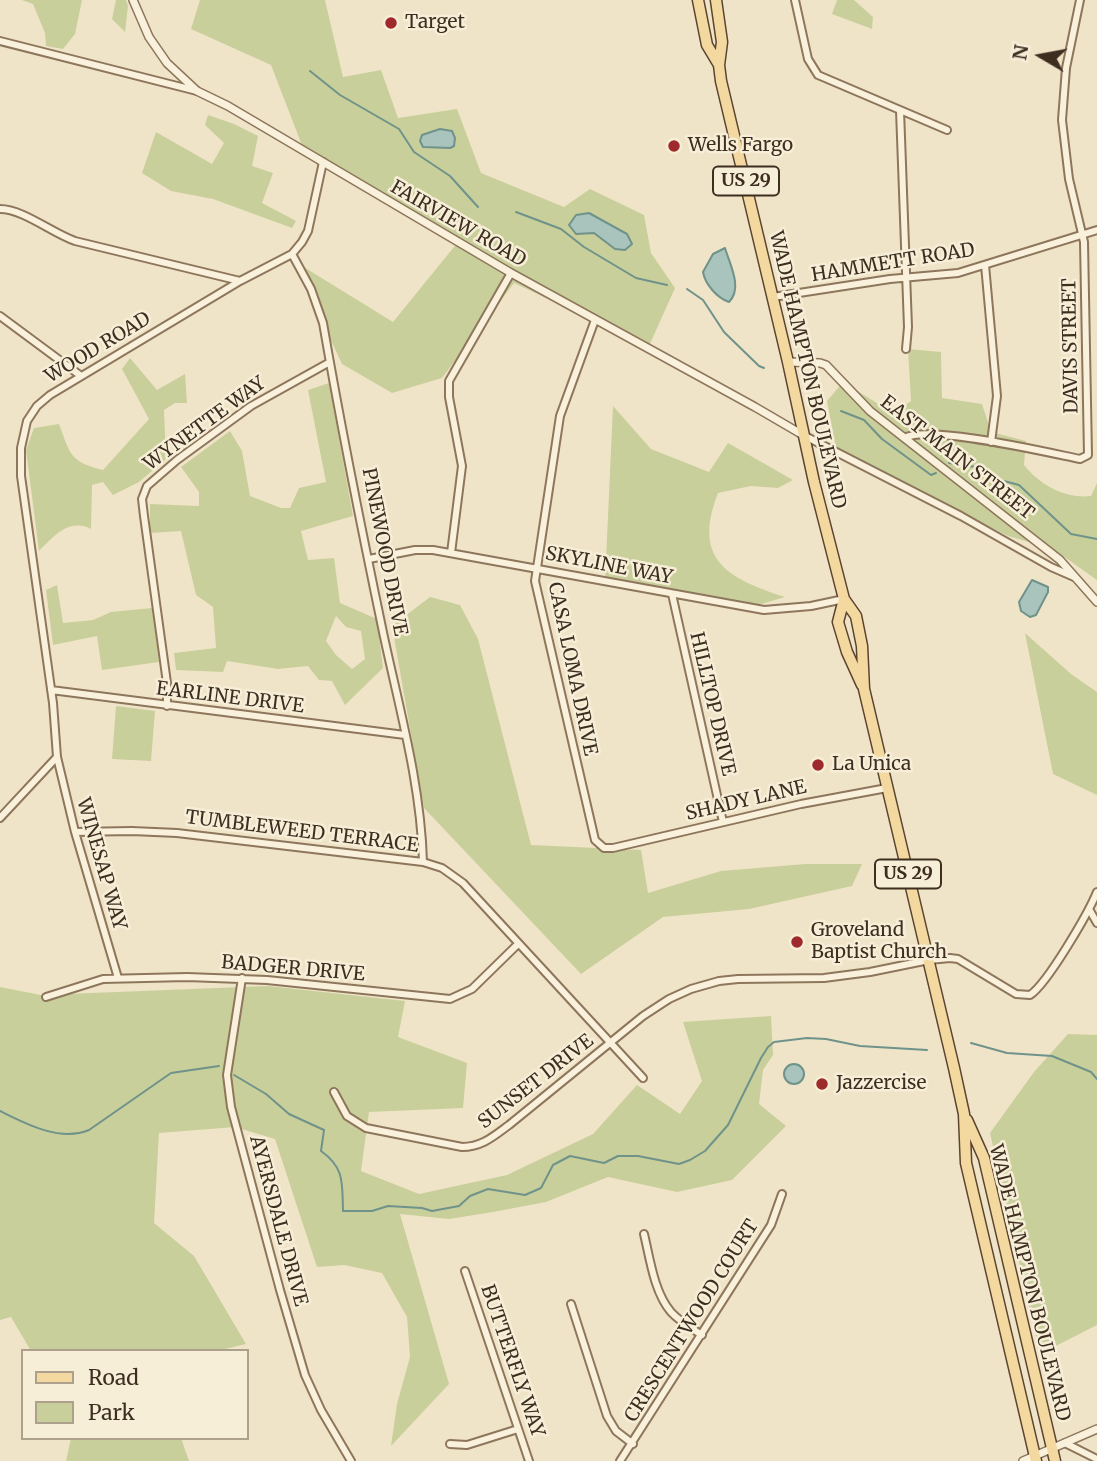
<!DOCTYPE html>
<html>
<head>
<meta charset="utf-8">
<style>
	body { margin:0 }
	#map { position:relative; width:1097px; height:1461px; overflow:hidden; background:#f0e4c8; font-family:Merriweather,serif }
	canvas { display:block }
	.legend { position:absolute; left:21px; top:1349px; width:228px; height:91px; box-sizing:border-box; background:#f7eed8; border:2px solid #ada18e; margin:0; padding:9px 12px; list-style:none; font-size:21px; color:#3d2e20 }
	.legend li { display:flex; align-items:center; gap:14px; height:35px }
	.legend b { width:35px; border:2px solid #ada18e }
	.north { position:absolute; left:1006px; top:21px; width:70px; height:70px; -webkit-text-stroke:5px #f7eed8; paint-order:stroke; rotate:280deg; font-size:19px; font-weight:700; line-height:28px; text-align:center; color:#3d2e20 }
	.north::after { content:''; display:block; margin:auto; width:24px; height:32px; background:#3d2e20; clip-path:polygon(50% 0,100% 100%,50% 72%,0 100%) }
</style>
</head>
<body>
<div id="map">
<canvas width="1097" height="1461"></canvas>
<ul class="legend">
<li><b style="height:9px;background:#f3d9a0"></b>Road</li>
<li><b style="height:19px;background:#c9cf9b"></b>Park</li>
</ul>
<div class="north">N</div>
</div>
<script>
const ctx = document.querySelector('canvas').getContext('2d');
ctx.lineJoin = 'round';
function paint(path, color) {
  ctx.fillStyle = color;
  ctx.fill(path, 'evenodd');
}
function stroke(path, color, width, dash) {
  ctx.strokeStyle = color;
  ctx.lineWidth = width;
  ctx.lineCap = dash ? 'butt' : 'round';
  ctx.setLineDash(dash || []);
  ctx.stroke(path);
}
function label(font, color, halo, rows, align = 'center') {
  ctx.font = font + ' Merriweather,serif';
  ctx.lineWidth = 5;
  ctx.setLineDash([]);
  ctx.textBaseline = 'middle';
  ctx.strokeStyle = halo;
  ctx.fillStyle = color;
  for (const [text, x, y, turn = 0] of rows) {
    ctx.save();
    ctx.translate(x, y);
    ctx.rotate((+turn || 0) * Math.PI / 180);
    ctx.textAlign = isNaN(turn) ? turn : align;
    if (halo) ctx.strokeText(text, 0, 0);
    ctx.fillText(text, 0, 0);
    ctx.restore();
  }
}
paint(new Path2D(`
	M22,0H82L75,34L63,49L46,46L45,33L33,4Z
	M116,0H126L128,6L125,32L112,19Z
	M200,0H325L343,77L381,70L398,118L457,109L481,173L564,207L590,189L644,215L651,253L675,288L649,346L514,283L442,378L392,393L342,364L294,261L393,322L458,242L303,148L271,65L191,29Z
	M837,0H854L873,17L872,29L832,14Z
	M208,115L234,124L258,136L252,166L273,173L262,203L296,221L292,228L213,199L171,191L142,173L156,132L212,164L224,143L205,125Z
	M908,349L941,352L942,398L982,404L991,432L1026,441L1024,465C1040,485 1065,499 1091,496L1097,483V580L1053,549L1008,536L836,449L827,401L843,382L893,413L911,401Z
	M130,358L157,390L185,374L187,403H175L164,410L166,459L139,482L113,495L103,482L92,485L91,529C69,518 54,536 39,551L26,450L34,428L59,424C70,454 70,462 103,470L149,419L122,369Z
	M329,383L353,516L301,531L308,560L334,558L340,603L377,619L383,668L345,705L332,681L319,680L308,666L278,669L227,661L223,672L176,670L174,653L216,648L213,607L196,595L181,531L150,533V504L199,506V492L181,467L230,431L242,451L250,496L281,508H290L299,488L326,482L308,390ZM336,616L346,627L361,631L365,659L352,669L336,655L326,641Z
	M613,406L651,449L709,472L728,443L793,480L778,488L751,486L718,493C692,560 727,578 785,597L741,610L605,582Z
	M57,585L63,623L93,620L111,612L152,608L159,662L102,670L97,636L53,645L46,590Z
	M430,597L460,605L478,639L531,845L641,850L648,893L721,871L805,864H862L852,886L749,909L663,917L581,974L424,808L392,626Z
	M1025,633L1071,674L1097,692V795L1053,774Z
	M116,706L155,711L151,761L112,759Z
	M268,986L405,1001L398,1037L467,1063L463,1108L369,1112L361,1171L419,1194L507,1175L593,1134L637,1085L680,1114L702,1081L683,1022L771,1016L773,1055L763,1070L759,1104L786,1126L732,1180L677,1192L608,1177L546,1202L493,1212L449,1219L400,1214L449,1384L391,1446L397,1404L410,1357L407,1317L382,1273L344,1265L317,1267L275,1139L235,1127L159,1133L154,1223L194,1256L246,1344L217,1351H31L11,1317L0,1320V987L41,995Z
	M1068,1034L1097,1035V1325L1040,1354L990,1133L1034,1072Z
	M71,1438H181L189,1461H66Z`), '#c9cf9b');
const water = new Path2D(`
	M440,129L452,131L455,138L454,146L450,148L423,147L420,141L422,135Z
	M589,213L627,234L632,244L625,250L615,249L594,233L576,234L569,225L576,215Z
	M725,248C730,265 743,288 729,302C717,298 705,284 703,272L713,254Z
	M1032,580L1048,587V592L1036,615L1030,617L1021,611L1019,602Z
	M784 1074a10 10 0 1 1 20 0a10 10 0 1 1-20 0Z`);
paint(water, '#a9c4bc');
stroke(water, '#6f938a', 2);
stroke(new Path2D(`
	M310,71L340,95L399,129L414,152L450,176L478,207
	M516,212L561,229L584,247L636,278L667,285
	M687,289L703,300L724,332L759,366L764,368
	M841,411L864,420L882,439L931,475L936,473
	M949,463L976,467L993,478L1019,485L1071,534L1097,539
	M971,1043L1007,1053L1052,1056L1091,1072L1097,1079
	M234,1075L266,1094L289,1114L324,1130L321,1151C345,1168 342,1183 343,1211H372L388,1206L422,1208L432,1211L459,1206L470,1196L488,1189L525,1195L541,1188L553,1165L570,1156L604,1163L618,1156H638L679,1164L690,1160L705,1151L728,1125L761,1058L768,1047L774,1042L807,1038L826,1039L860,1046L927,1050
	M0,1111C26,1124 60,1142 89,1130L171,1073L219,1066`), '#6f938a', 2);
const minor = new Path2D(`
	M795,0L808,59L818,75L947,130
	M0,41L197,91
	M900,110L908,327L906,349
	M0,209C23,209 52,233 75,241L240,281
	M292,254L311,289L323,323C341,427 362,532 384,637C400,711 421,786 423,862
	M985,265L997,396L991,442
	M773,297L890,279L958,273L1097,230
	M0,316L81,376
	M595,320L560,416L535,581L595,840L604,848H613L801,804L887,788
	M803,435L961,516L1051,567L1074,577
	M905,438C926,424 1050,453 1080,459L1088,455L1084,242L1069,179L1062,120L1066,68L1080,0
	M451,553L462,466L449,397V381L511,273
	M369,559L415,550H433L764,610L811,606L844,599
	M672,594L723,822
	M51,690L405,735
	M167,706V683L144,516L142,499L147,486L177,460L251,406L330,362
	M0,818L57,757
	M75,832L132,831L177,833L423,862L442,868L463,883L643,1078
	M1089,909L1097,923
	M118,978L75,832L57,757L53,703L21,476V448L27,421L37,406L50,395L240,281L292,254L302,242L308,231L323,162
	M242,978L227,1075L231,1107L280,1290L305,1375L321,1410L351,1461
	M46,997L103,979L187,977L267,980L450,999L472,989L518,944
	M334,1092L347,1116L366,1128L462,1147C482,1147 494,1136 509,1125L643,1016L669,999L691,989L719,981L738,979L824,978L870,972L929,960L950,958L958,959L1016,994L1030,995C1047,984 1088,914 1097,892
	M644,1234C650,1259 654,1292 671,1312C679,1321 691,1328 702,1335
	M465,1271L529,1461
	M571,1304L607,1416L616,1431L633,1444
	M1065,1443L1097,1459
	M450,1444L467,1445L518,1429
	M620,1461L771,1225L782,1194`);
const tertiary = new Path2D(`
	M133,0L149,37L167,63L197,91L228,106L511,273L755,407L803,435
	M788,362L820,363L826,365L870,411L1060,560L1097,602
	M1023,1461L1097,1429`);
const primary = new Path2D(`
	M698,0L707,45L719,65
	M716,0L722,42L719,65L721,81L788,362L814,482L844,599L856,616L862,646L864,689L954,1068L964,1114L966,1163L1036,1461
	M844,599L838,622L847,652L862,685
	M967,1120L984,1158L1055,1461`);
stroke(minor, '#8d765c', 10);
stroke(tertiary, '#8d765c', 10);
stroke(primary, '#5b4430', 13);
stroke(minor, '#faf1dc', 6);
stroke(tertiary, '#faf1dc', 7);
stroke(primary, '#f3d9a0', 10);
for (const [x, y, r, color] of [
	[391,23,7,"#9e2a2b"],
	[674,146,7,"#9e2a2b"],
	[818,765,7,"#9e2a2b"],
	[797,942,7,"#9e2a2b"],
	[822,1084,7,"#9e2a2b"]
]) {
  const dot = new Path2D();
  dot.arc(x, y, r, 0, 2 * Math.PI);
  ctx.fillStyle = color;
  ctx.fill(dot);
  stroke(dot, '#f7eed8', 2.5);
}
for (const [x, y, w] of [
	[746,181,66],
	[908,874,66]
]) {
  const box = new Path2D();
  box.roundRect(x - w / 2, y - 14.5, w, 29, 5);
  ctx.fillStyle = '#f7eed8';
  ctx.fill(box);
  stroke(box, '#3d2e20', 2);
}
label('bold 18px', '#3d2e20', null, [
	["US 29",746,181],
	["US 29",908,874]
]);
label('19px', '#3d2e20', '#f7eed8', [
	["Target",405,23],
	["Wells Fargo",688,146],
	["La Unica",832,765],
	["Groveland",811,931],
	["Baptist Church",811,953],
	["Jazzercise",836,1084]
], 'left');
label('19px', '#3d2e20', '#f7eed8', [
	["FAIRVIEW ROAD",458,224,30],
	["HAMMETT ROAD",893,263,-9],
	["DAVIS STREET",1071,346,-91],
	["WOOD ROAD",98,348,-31],
	["WADE HAMPTON BOULEVARD",807,370,77],
	["WYNETTE WAY",205,424,-36],
	["EAST MAIN STREET",957,458,38],
	["PINEWOOD DRIVE",384,552,79],
	["SKYLINE WAY",609,566,11],
	["CASA LOMA DRIVE",572,669,78],
	["EARLINE DRIVE",230,698,7],
	["HILLTOP DRIVE",712,704,77],
	["SHADY LANE",746,801,-13],
	["TUMBLEWEED TERRACE",302,832,7],
	["WINESAP WAY",101,864,74],
	["BADGER DRIVE",293,969,5],
	["SUNSET DRIVE",536,1082,-38],
	["AYERSDALE DRIVE",278,1221,75],
	["WADE HAMPTON BOULEVARD",1029,1283,76],
	["CRESCENTWOOD COURT",692,1321,-58],
	["BUTTERFLY WAY",512,1361,71]
]);
</script>
</body>
</html>
